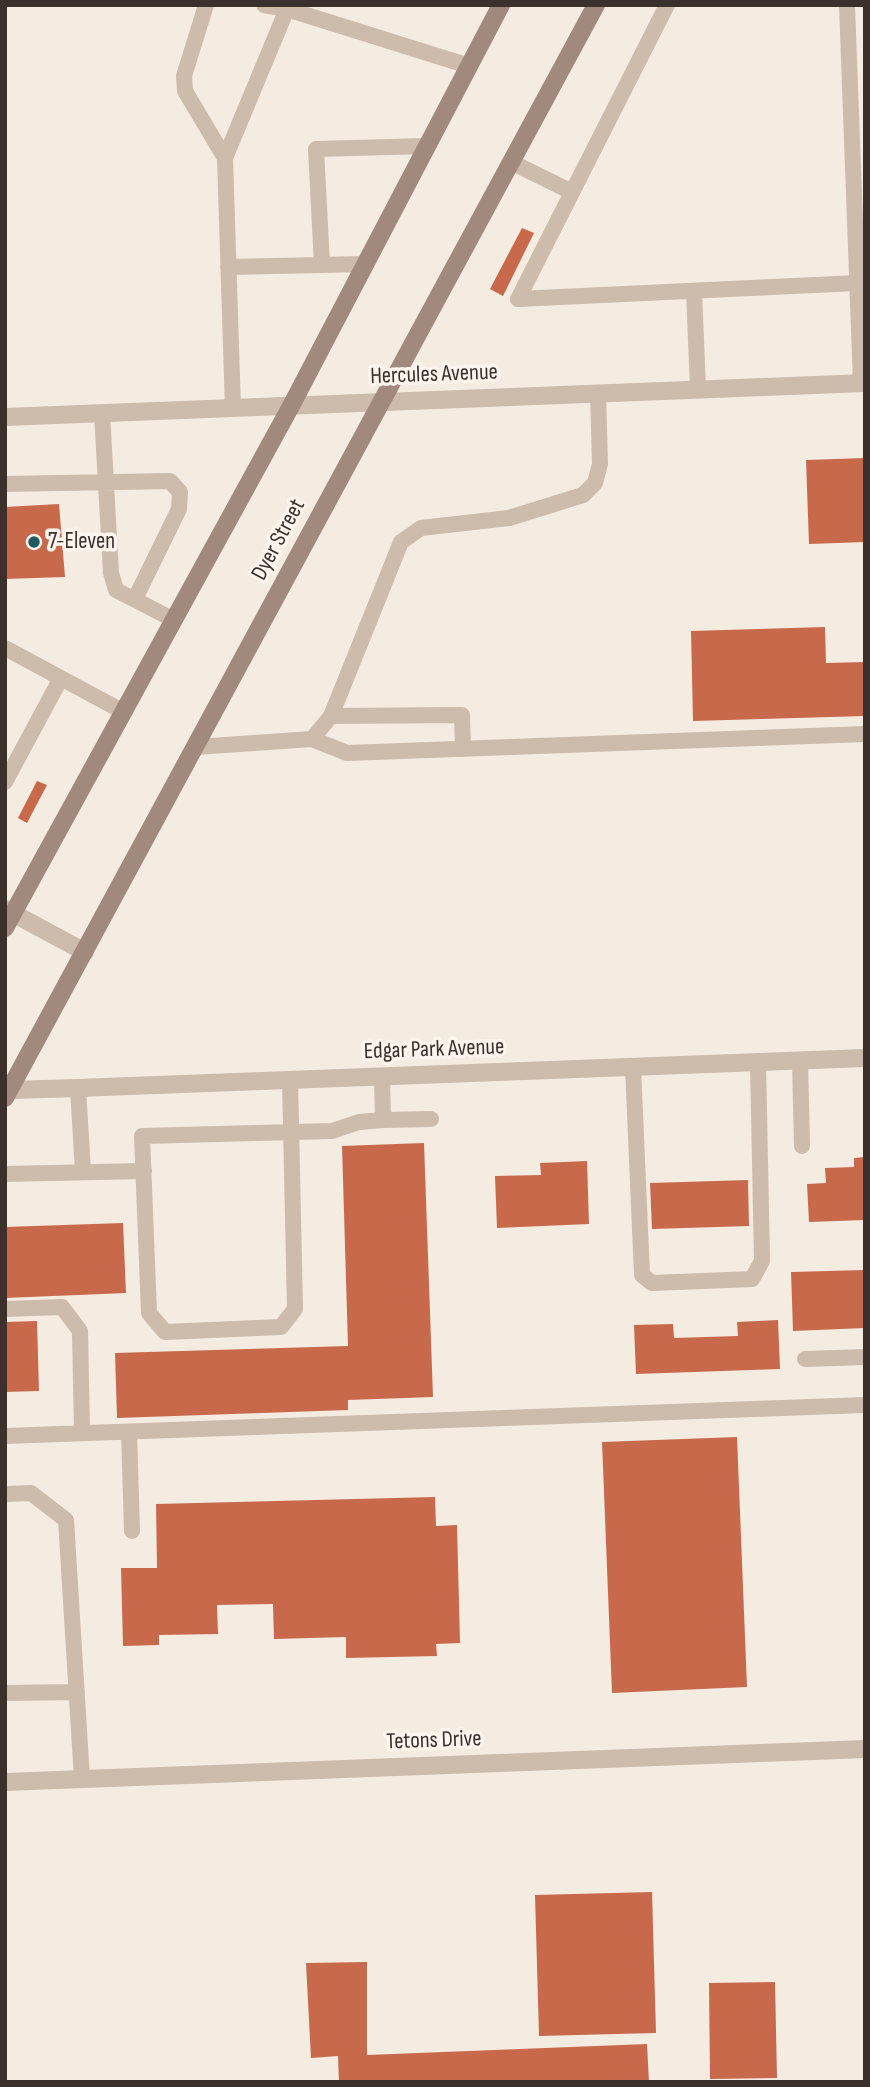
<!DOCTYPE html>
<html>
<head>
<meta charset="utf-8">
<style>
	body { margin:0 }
	#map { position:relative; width:870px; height:2087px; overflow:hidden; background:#f4ebe1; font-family:"Sofia Sans Condensed",sans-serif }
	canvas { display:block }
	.frame { position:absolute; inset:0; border:7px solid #3b302b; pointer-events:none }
</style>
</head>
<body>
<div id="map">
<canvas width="870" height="2087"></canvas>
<div class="frame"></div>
</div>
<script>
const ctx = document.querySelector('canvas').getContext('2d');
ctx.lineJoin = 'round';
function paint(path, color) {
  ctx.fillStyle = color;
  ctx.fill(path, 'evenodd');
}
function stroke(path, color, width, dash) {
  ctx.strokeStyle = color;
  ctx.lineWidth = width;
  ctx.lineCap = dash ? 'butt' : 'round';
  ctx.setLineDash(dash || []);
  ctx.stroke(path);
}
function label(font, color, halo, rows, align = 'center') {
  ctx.font = font + ' "Sofia Sans Condensed",sans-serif';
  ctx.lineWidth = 7;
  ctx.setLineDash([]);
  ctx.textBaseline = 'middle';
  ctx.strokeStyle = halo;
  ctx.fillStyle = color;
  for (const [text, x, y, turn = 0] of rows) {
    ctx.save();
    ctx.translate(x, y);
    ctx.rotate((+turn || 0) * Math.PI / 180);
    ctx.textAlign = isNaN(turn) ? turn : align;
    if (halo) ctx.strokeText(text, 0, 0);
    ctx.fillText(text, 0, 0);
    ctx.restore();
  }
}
paint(new Path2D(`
	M522,228L534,233L503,296L490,289Z
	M865,458V542L809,544L806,460Z
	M59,504L65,577L5,579V507Z
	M825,627L826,663L865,662V716L693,721L691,631Z
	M37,781L47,785L27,823L18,818Z
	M424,1143L433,1397L348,1400V1410L117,1418L115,1353L348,1346L342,1146Z
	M865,1157V1220L809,1222L807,1184L826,1183L825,1168L854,1167V1158Z
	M587,1161L589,1224L497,1228L495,1176L541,1175L540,1163Z
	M748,1180L749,1226L652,1229L650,1183Z
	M123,1223L126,1293L5,1298V1227Z
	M865,1270V1328L793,1331L791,1272Z
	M778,1320L780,1369L636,1374L634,1325L673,1324L674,1338L738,1336L737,1322Z
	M37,1321L39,1391L5,1392V1322Z
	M737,1437L747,1687L612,1693L602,1442Z
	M435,1497L436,1526L457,1525L460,1643L436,1644L437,1656L346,1658V1637L274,1639L273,1604L217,1605L218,1634L159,1635V1645L123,1646L121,1568H157L156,1504Z
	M652,1892L656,2033L539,2036L535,1895Z
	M367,1962V2055L647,2044L649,2082H339L338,2056L311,2058L306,1963Z
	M775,1982L777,2078L710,2079L709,1983Z`), '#c8694b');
stroke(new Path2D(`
	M206,5L184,76L185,91L225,158L233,409
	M264,5L287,9L469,66
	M667,5L518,299L857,283
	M847,5L861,383
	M225,158L287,9
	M511,162L572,192
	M322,265L316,149L427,146
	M228,267L366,264
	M694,291L698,389
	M102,413L111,573L116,590L174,620
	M5,484L170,481L180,492L179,509L135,599
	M5,648L124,712
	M331,716L462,715L463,749
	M312,739L347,753L865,734
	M196,747L312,739L331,716L401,542L421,528L509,518L583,495L595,483L600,464L598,393
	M5,782L61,678
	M800,1061L802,1146
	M633,1067L642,1275L652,1283L752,1279L762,1261L758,1062
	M290,1080L295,1309L281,1327L165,1332L149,1313L142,1136L332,1131L359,1122L383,1120L382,1077
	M78,1088L83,1172
	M383,1120L431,1119
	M5,1174L144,1171
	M5,1309L62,1307L80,1331L82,1433
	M805,1359L865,1357
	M129,1432L132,1531
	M5,1436L865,1405
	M5,1494L31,1493L66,1520L82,1779
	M5,1693L77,1692`), '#cdbbac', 16);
stroke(new Path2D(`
	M5,909L85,952
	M5,1088L10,1090L78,1088L865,1058
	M5,1782L865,1749`), '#cdbbac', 18);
stroke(new Path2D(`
	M5,417L865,383`), '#cdbbac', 18);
stroke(new Path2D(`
	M5,928L291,406L501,5
	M5,1098L596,5`), '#a18a7d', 18);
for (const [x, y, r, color] of [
	[34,542,7,"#1f5a5e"]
]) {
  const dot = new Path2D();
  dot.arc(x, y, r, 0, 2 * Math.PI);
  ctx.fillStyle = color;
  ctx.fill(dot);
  stroke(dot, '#fbf5ee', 2.5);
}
label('23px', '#3b302b', '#fbf5ee', [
	["Hercules Avenue",434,375,-2],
	["Dyer Street",279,540,-62],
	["Edgar Park Avenue",434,1050,-2],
	["Tetons Drive",434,1741,-2]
]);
label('23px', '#3b302b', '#fbf5ee', [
	["7-Eleven",48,542]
], 'left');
</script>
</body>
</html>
